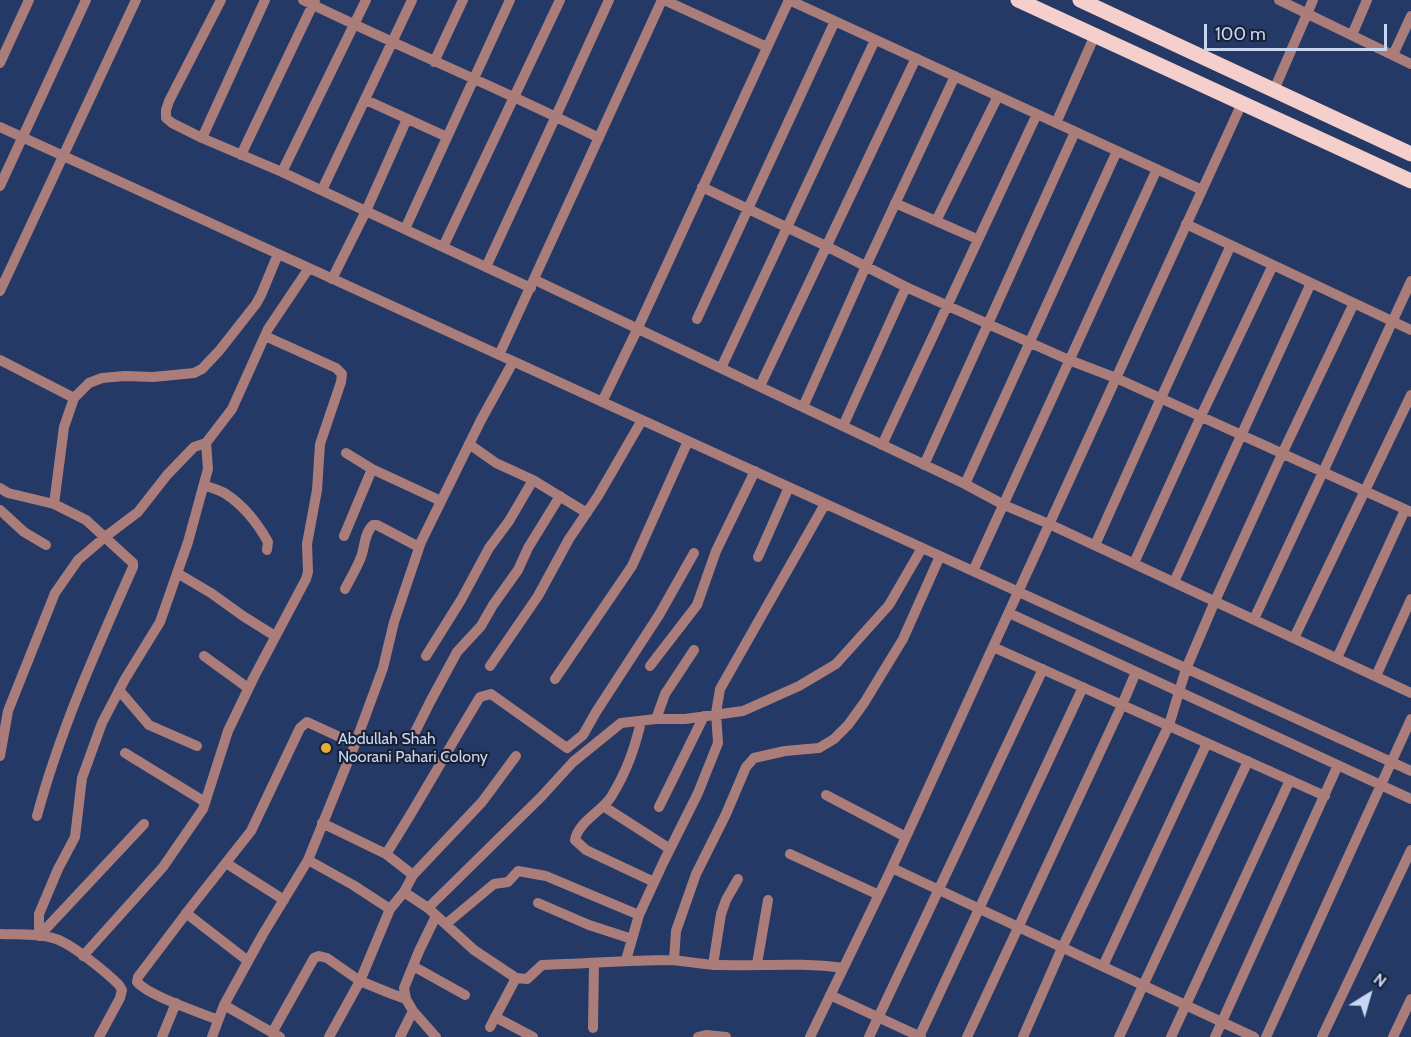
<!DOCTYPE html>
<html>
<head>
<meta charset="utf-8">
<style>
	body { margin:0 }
	#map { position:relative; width:1411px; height:1037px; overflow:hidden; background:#243965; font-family:Cabin,sans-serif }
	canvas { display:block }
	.north { position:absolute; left:1339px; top:965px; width:60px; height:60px; -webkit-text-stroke:4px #182135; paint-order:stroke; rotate:37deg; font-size:16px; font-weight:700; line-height:24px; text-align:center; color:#c8d6f1 }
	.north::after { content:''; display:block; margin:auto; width:21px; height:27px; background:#c8d6f1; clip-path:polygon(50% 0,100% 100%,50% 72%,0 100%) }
	.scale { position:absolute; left:1204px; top:24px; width:183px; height:27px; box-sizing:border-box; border:3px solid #c8d6f1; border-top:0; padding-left:8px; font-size:18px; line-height:21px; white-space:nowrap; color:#c8d6f1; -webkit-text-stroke:4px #182135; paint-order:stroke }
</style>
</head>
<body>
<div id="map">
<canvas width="1411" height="1037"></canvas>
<div class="north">N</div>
<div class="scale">100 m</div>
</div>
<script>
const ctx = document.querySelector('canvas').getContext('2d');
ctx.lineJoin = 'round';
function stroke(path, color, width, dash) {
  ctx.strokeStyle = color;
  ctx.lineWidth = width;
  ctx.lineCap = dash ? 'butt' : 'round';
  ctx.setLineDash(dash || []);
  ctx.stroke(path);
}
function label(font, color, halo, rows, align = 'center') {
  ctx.font = font + ' Cabin,sans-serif';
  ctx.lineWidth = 4.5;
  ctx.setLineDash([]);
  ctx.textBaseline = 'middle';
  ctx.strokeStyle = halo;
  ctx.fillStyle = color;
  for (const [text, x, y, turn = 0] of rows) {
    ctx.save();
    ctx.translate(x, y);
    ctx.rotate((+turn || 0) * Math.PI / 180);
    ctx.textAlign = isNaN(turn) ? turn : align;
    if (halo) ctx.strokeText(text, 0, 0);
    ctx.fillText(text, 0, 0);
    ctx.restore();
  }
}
stroke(new Path2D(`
	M221,0L169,101L166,110V118L172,123L202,138L282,172L531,288
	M303,0C401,48 502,89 599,138
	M664,0L767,47
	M789,0L1202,190
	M1279,0L1411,64
	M1352,35L1367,0
	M1393,55L1411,16
	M434,62L463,0
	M0,63L29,0
	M1274,90L1313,0
	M366,100L447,137
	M1056,123L1095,35
	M0,127L1411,771
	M202,138L265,0
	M241,155L315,0
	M282,172L366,0
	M0,186L86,0
	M702,187L826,246L906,287L988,324L1069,360L1116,378L1411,512
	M322,190L412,0
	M895,203L977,239
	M936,221L998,96
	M1186,224L1411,330
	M405,229L510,0
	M443,247L560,0
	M486,267L556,116L609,0
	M332,279L366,211L407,119
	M535,280L965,484L1004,505L1049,524L1411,693
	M0,291L136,0
	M697,319L835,21
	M499,355L662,0
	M0,360L74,398
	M721,368L875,40
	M760,386L916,58
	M602,402L635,334L789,0
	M803,407L866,266L955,76
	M843,426L906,287
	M469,444L496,463L533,480L587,513
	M882,445L1037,114
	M346,453L372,469L441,501
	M924,465L1075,132
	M965,484L1117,151
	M204,485C211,488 220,490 226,494C244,506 258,524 268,542L267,550
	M0,488L8,493L54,504L86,520L133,563V567C97,648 60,730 37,816
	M54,504L64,427L74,398L89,383L102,378L125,376L153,377L194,373L202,369L219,351L256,304L261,295L278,254
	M0,510L24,532L46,545
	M344,536L372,469
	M1095,545L1161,398L1231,245
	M758,557L789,487
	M1134,563L1201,416L1273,265
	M973,571L1157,169
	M177,573L211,593L243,616L275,636
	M1174,582L1311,283
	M345,589C350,579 357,568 361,557C365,547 364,533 373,525H377L419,547
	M1009,613L1411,799
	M1254,619L1323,472L1411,281
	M1294,638L1411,395
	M993,647L1325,796
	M204,656L248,688
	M426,656L461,600L489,548L509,521L533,480
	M1337,658L1405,510
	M490,666L538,596L569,539L598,496L642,420
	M650,666L697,605L716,551L755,471
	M1376,676L1411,599
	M555,679L632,566L688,441
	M119,690L149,725L197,746
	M656,719L665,694L694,650
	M641,722C634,750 627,771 611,797C601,812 578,822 575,840L586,850L654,882
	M413,736L430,702L457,652L481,626L493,605L518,570L528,548L560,496
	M125,753L205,802
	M0,756L8,711L55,593L78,560L105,537L138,512L167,475L194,447L206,443L232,409L268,329L309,268
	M826,795L906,837
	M603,806L670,849
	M659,807L704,716
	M322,823L386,854L413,875
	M386,854C419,803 448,749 480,697L491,694L567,748L583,735L596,712L659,615L694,553
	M790,854L879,895
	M308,860L353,885L390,909
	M226,863L284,900
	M892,868L1254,1037
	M404,892L428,908L474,950L516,978L527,979L542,965C585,964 627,960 670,960C687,961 703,965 720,965C761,966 802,962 843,968
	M538,903L589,925L632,939
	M428,908L541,797L573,762L621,723L656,719H685L743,711L799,686L836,664L889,605L922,548
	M186,913L248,961
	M446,924L494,884L508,882L518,871L546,876L639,915
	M0,934C18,935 38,933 56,939C72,944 107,973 119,985L122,990L120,998L99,1037
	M39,936V914L58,869L75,837L82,778L102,723L125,679L160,622L188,542L208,469L206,443
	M39,936L144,824
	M83,956L163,867L203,809L228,731L254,677L306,579L308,572L307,544L317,490L320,444L341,382L342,374L336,368L265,336
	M626,960L639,915L663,863L698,793L718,743L716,713L720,689L825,504
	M674,960L676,931L696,874L726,814L746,767L754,758L785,751L819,748L834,739L848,725L864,703L903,639L940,556
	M757,964L768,900
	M713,965L721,914L726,900L738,879
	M413,966L465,995
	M1103,966L1207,743
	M830,995L921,1037
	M224,1005L280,1037
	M495,1017L533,1037
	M218,1020C199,1012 149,996 137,982L138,977L191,907L251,831L300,728L307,722L355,744
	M490,1027L516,978
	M593,1028L594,963
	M272,1033L314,958L319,956L327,958L360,981L392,994L406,999
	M162,1037L176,1003
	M212,1037L224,1005L263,934L308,860L355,744L383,668L394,622L421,542L481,420L513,362
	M329,1037L360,981L390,909L404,892L413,875L482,802L516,756
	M400,1037L413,1011
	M436,1037L413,1011L406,999L404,988L419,951L436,916
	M698,1037L706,1035L726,1037
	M810,1037L889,874L1242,103
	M869,1037L1043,669
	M919,1037L1083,687
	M967,1037L1122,705L1136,672
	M1023,1037L1062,948L1169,725L1186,669L1215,601L1282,454L1354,303
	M1119,1037L1248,761
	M1171,1037L1290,780
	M1215,1037L1338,765
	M1266,1037L1411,719
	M1322,1037L1411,850
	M1393,1037L1411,999`), '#aa7d7a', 10);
stroke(new Path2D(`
	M1018,0L1411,181
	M1080,0L1411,154`), '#f5cfcc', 15);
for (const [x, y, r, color] of [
	[326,748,6,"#e3ae35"]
]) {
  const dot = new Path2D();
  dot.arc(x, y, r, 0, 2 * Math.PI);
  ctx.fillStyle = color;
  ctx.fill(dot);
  stroke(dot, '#182135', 2);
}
label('16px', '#c8d6f1', '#182135', [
	["Abdullah Shah",338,739],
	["Noorani Pahari Colony",338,757]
], 'left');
</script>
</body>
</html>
